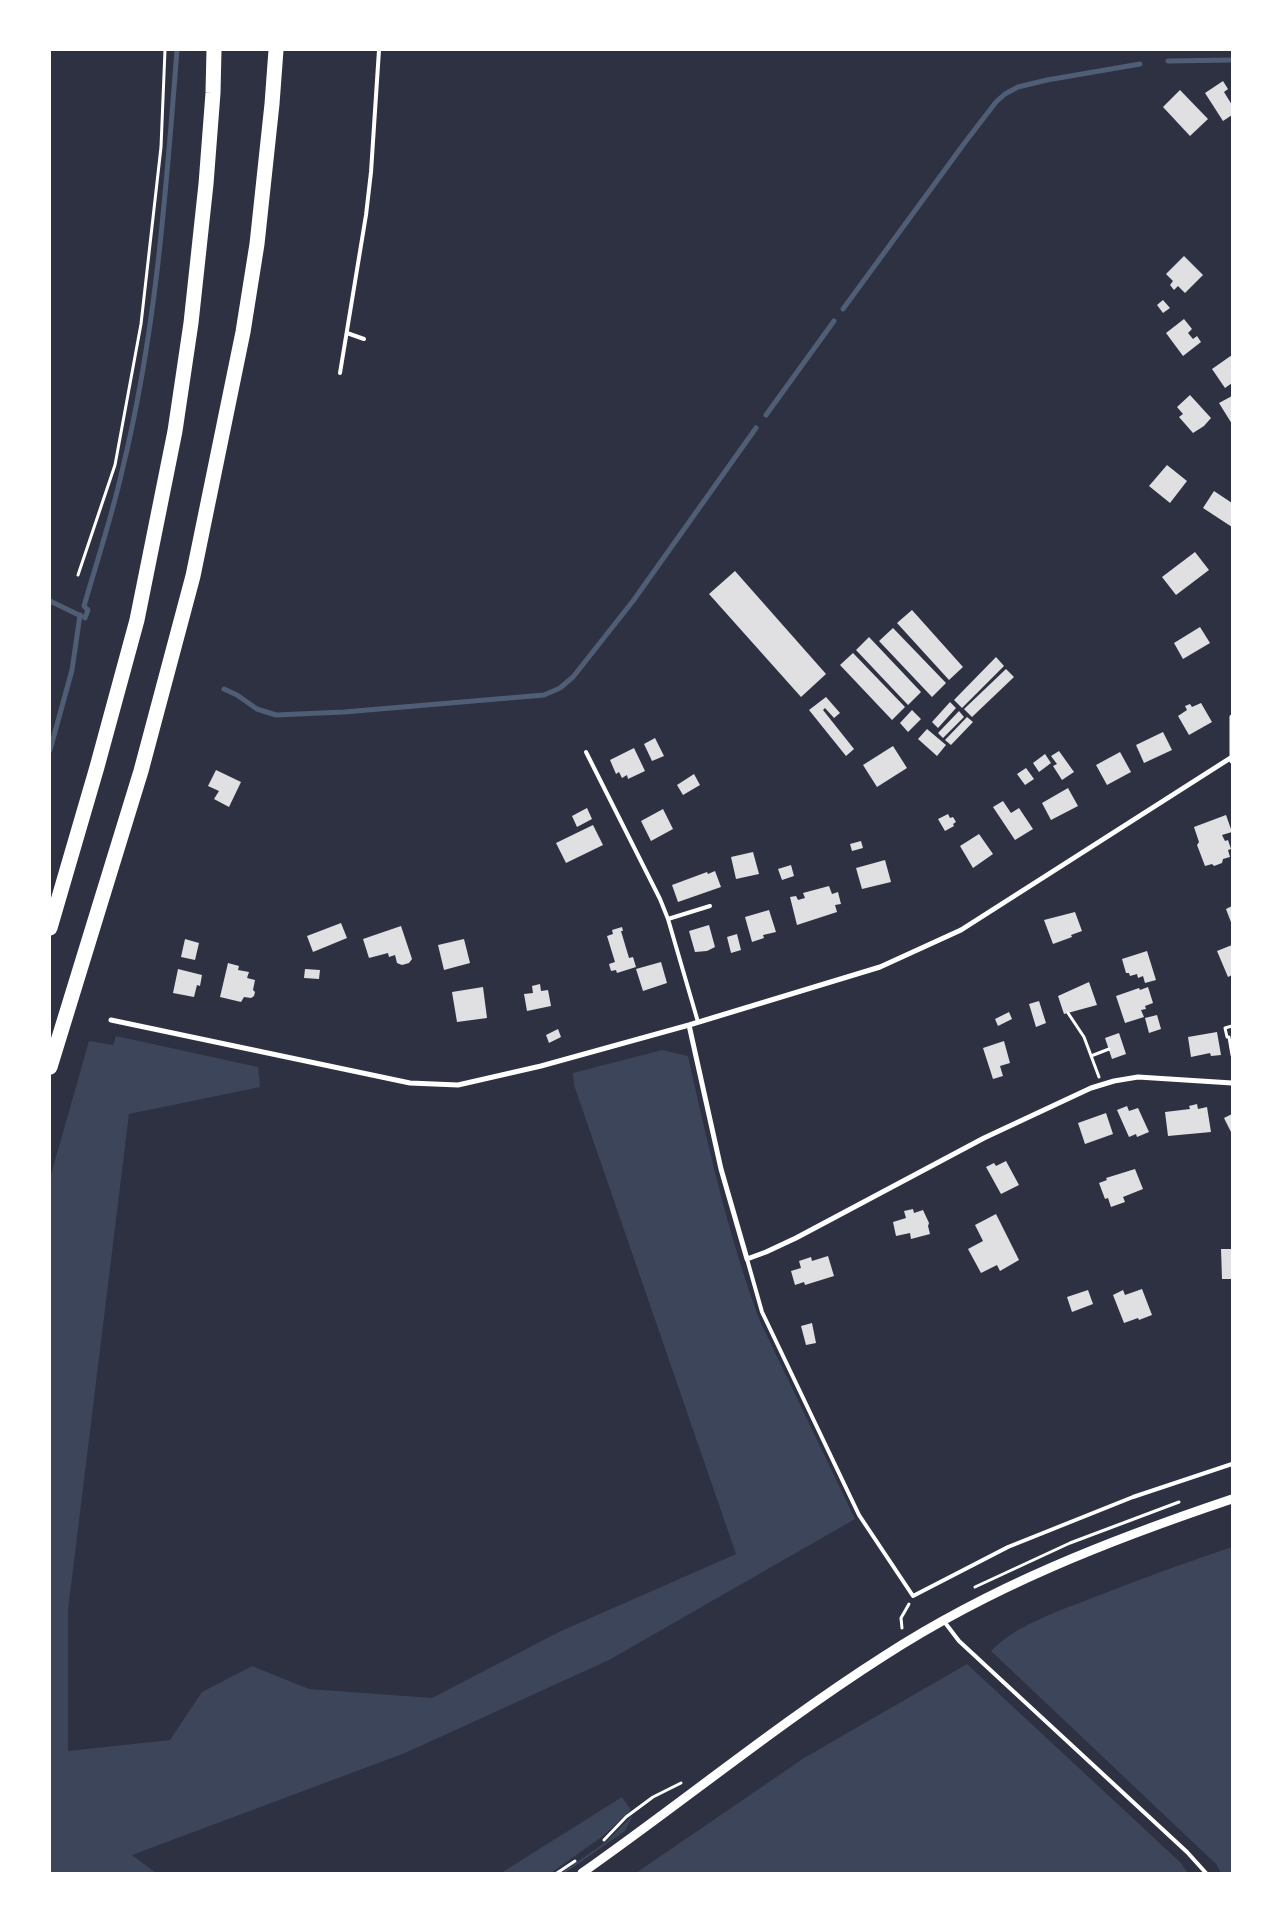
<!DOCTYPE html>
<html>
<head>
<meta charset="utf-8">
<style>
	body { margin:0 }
	#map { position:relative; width:1282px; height:1923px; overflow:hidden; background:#2d3142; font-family:"Open Sans",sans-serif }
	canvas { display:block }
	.frame { position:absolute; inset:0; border:51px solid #fff; pointer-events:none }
</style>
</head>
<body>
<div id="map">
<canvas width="1282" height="1923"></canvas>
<div class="frame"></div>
</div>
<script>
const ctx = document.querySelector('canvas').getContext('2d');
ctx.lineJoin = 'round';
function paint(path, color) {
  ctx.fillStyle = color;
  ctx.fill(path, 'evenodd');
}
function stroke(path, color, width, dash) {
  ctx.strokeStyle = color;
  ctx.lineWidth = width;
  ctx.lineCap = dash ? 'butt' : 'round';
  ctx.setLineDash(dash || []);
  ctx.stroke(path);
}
paint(new Path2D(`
	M116,1036L258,1067L260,1087L129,1114L68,1610V1751L170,1740L202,1692L252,1666L309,1689L432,1698L561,1631L736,1554L574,1085L573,1073L662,1050L688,1056C708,1145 728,1235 760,1321L855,1519L609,1660L405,1753L132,1855L156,1873H50V1178L89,1041L113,1045Z
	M1232,1547V1873H1221L1216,1864L991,1651C1016,1625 1059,1611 1092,1598C1138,1580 1184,1563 1232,1547Z
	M967,1664L1181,1863L1188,1873H636L804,1758Z
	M622,1797L631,1810L603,1836L551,1873H501Z
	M633,1815L625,1831L565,1873H561L606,1842Z`), '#3c4559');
stroke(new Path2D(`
	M1168,61L1232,60
	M843,309L966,141L996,102L1005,94L1018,87L1047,80L1140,64
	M766,415L834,321
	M50,601L81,616
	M85,618L88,610L84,606C97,561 112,516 122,471C156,333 166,191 177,50
	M224,689L237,695L257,709L276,715L344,712L544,695L560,688L573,677L633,601L756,428
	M50,750L72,670L80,615`), '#4f5d75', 5);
paint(new Path2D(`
	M1223,81L1228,89L1224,92L1232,105V115L1223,121L1205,93Z
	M1180,90L1208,119L1190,136L1163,107Z
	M1184,256L1203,275L1185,293L1178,286L1174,290L1170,285L1173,281L1166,274Z
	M1163,300L1170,308L1163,313L1157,305Z
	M1184,319L1192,329L1188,333L1193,339L1197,336L1201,342L1183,356L1166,333Z
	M1232,355V383L1225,388L1212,369Z
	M1190,395L1211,418L1204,426L1193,433L1179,417L1183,414L1177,407Z
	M1232,396V424L1219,403Z
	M1167,465L1187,481L1170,503L1149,486Z
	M1214,491L1232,503V527L1203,508Z
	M1195,552L1209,570L1176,595L1162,577Z
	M735,571L826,674L801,697L709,594Z
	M912,610L963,667L949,680L897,623Z
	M1200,627L1210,643L1183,659L1174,643Z
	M893,628L946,683L932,697L879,641Z
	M869,637L921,692L908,705L856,650Z
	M853,653L905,707L892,720L840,665Z
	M996,657L1004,666L962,708L954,700Z
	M1006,669L1014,677L972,717L964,709Z
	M826,697L840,713L834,718L825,708L823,710L854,749L846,756L809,710Z
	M950,702L956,708L938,728L932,722Z
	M1201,703L1212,722L1189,735L1178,716L1187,710L1185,706L1190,704L1192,707Z
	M912,710L921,719L908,732L900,723Z
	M959,711L964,717L943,738L938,733Z
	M967,717L973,722L951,745L945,740Z
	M927,729L946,745L937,756L918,739Z
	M1163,732L1172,750L1144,763L1136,745Z
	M655,738L664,756L652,761L644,744Z
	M893,746L907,768L877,787L863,765Z
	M634,748L645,771L628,779L627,775L622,778L619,772L616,774L610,760Z
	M1059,751L1074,772L1062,780L1053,766L1057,764L1051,756Z
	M1120,752L1131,772L1107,785L1096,765Z
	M1045,754L1051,763L1039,772L1033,763Z
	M1026,768L1034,779L1025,785L1017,774Z
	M216,770L241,782L229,807L214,799L219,791L208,786Z
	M694,774L700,785L683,795L677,785Z
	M1068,788L1078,806L1051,820L1042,803Z
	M1003,801L1011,813L1019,808L1033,829L1015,840L993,807Z
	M587,808L592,819L577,827L572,816Z
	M663,809L673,829L651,841L641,821Z
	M948,814L950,818L953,817L956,822L953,824L954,826L945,831L938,819Z
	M1226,815L1232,832L1222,835L1225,841L1228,840L1231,849L1228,850L1230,857L1223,859L1222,863L1214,866L1212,864L1205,866L1197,845L1199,842L1194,827Z
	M593,825L603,845L566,863L556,843Z
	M979,834L993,854L973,868L960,846Z
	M861,841L863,848L852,851L850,844Z
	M753,852L759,874L736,879L731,857Z
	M885,860L891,882L862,889L856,868Z
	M791,865L794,876L782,880L778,869Z
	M715,871L721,887L678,902L672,885L707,872L708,874Z
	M829,886L832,894L838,892L841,904L835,905L837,912L797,925L790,897L796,896L798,900L805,898L803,893Z
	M1232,906V925L1226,909Z
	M769,910L776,932L763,935L764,938L752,942L745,917Z
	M1075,912L1082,931L1071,935L1072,937L1053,944L1044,920Z
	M341,923L347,938L313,952L307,936Z
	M709,925L715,947L707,951L695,952L689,931Z
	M401,926L412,959L409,963L402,965L397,963L395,955L389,957L388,953L369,958L363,939Z
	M622,927L623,931H621L629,958L633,957L636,967L617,973L616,970L611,971L609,964L615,962L607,936L613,934L612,930Z
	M737,934L741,950L731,953L727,937Z
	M185,939L199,943L195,960L181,957Z
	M464,939L470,963L444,970L438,945Z
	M1232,945V975L1228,977L1217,951Z
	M1147,951L1156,980L1145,983L1143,976L1138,978L1137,974L1130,976L1129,973H1126L1122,959Z
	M661,962L667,983L643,991L636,969Z
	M228,963L239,966L238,970L249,972L247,978L255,980L253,990L255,992L254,996L251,998L244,997L241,1002L220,997Z
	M178,969L202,975L200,986L197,985L194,997L173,993Z
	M305,969L320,970L319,979L304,978Z
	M1089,982L1097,1005L1064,1014L1058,996Z
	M540,984L541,991L548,990L551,1006L527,1011L524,994L533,993L532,986Z
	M483,987L487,1018L457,1022L452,992Z
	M1148,987L1153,1003L1145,1006L1146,1009L1141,1010L1144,1017L1125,1023L1116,996L1139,988L1140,990Z
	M1039,1001L1046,1023L1036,1027L1029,1004Z
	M1009,1012L1012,1019L998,1026L995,1019Z
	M1157,1015L1161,1029L1149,1033L1145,1018Z
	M558,1029L561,1037L549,1043L546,1035Z
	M1217,1032L1221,1055L1211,1056L1210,1053L1191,1057L1188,1037Z
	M1119,1033L1126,1054L1112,1059L1105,1038Z
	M1004,1041L1010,1063L1000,1066L1003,1076L993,1079L983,1048Z
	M1197,1104L1198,1109L1207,1107L1211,1132L1168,1136L1165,1112L1190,1109L1189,1106Z
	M1127,1106L1129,1111L1138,1108L1149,1132L1137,1137L1136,1134L1129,1137L1117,1110Z
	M1106,1113L1113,1134L1085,1144L1078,1123Z
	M1232,1114V1134L1224,1118Z
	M1006,1161L1019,1185L1001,1194L986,1167L994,1163L996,1166Z
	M1135,1169L1143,1189L1123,1197L1125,1202L1111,1207L1108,1198L1105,1199L1099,1183L1107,1180L1106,1178Z
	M913,1209L914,1213L923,1210L929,1223L928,1226L930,1234L911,1239L910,1233L896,1236L893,1222L906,1218L904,1211Z
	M996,1214L1019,1260L1000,1271L997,1265L981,1273L968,1249L983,1241L975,1225Z
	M1221,1249H1232V1279H1222Z
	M828,1256L834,1276L805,1285L804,1282L795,1285L791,1271L801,1268L799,1261L811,1257L812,1261Z
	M1142,1289L1152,1315L1139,1320L1138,1318L1124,1323L1113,1295L1123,1290L1125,1295Z
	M1088,1290L1093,1304L1072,1312L1067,1297Z
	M812,1323L816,1343L806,1345L801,1326Z`), '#e0e0e3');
stroke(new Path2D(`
	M78,575L115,465L141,324L161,147L165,50
	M1068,1013L1084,1037L1099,1077
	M1232,1026L1225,1028L1227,1037H1229L1232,1055
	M1091,1056L1109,1049
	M975,1587L1070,1543L1179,1502
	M902,1628L901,1618L909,1604
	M604,1840L626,1817L653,1797L681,1783
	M557,1873L575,1861`), '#fff', 3);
stroke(new Path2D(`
	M347,333L364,339
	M340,373L366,215L371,172L379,50
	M586,752L660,899L668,919L698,1022
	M668,919L710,906
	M747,1259L762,1312L859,1515L913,1596L1008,1547L1133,1497L1232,1464
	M943,1620L959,1641L1187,1852L1206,1873`), '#fff', 4);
stroke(new Path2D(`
	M1232,717V761
	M111,1020L410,1083L458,1085L541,1066L689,1025L880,967L961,930L1232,757
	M689,1025L721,1169L747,1259L766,1252L796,1238L984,1138L1091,1088L1114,1081L1138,1077L1232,1083`), '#fff', 5);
stroke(new Path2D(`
	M582,1873C683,1802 779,1723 884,1656C992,1586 1110,1540 1232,1499`), '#fff', 9);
stroke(new Path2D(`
	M50,928L97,767L137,620L175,431L191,323L206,184L213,93L214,50
	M50,1067L141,771L193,576L243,332L257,244L272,104L276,50`), '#fff', 15);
</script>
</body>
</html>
